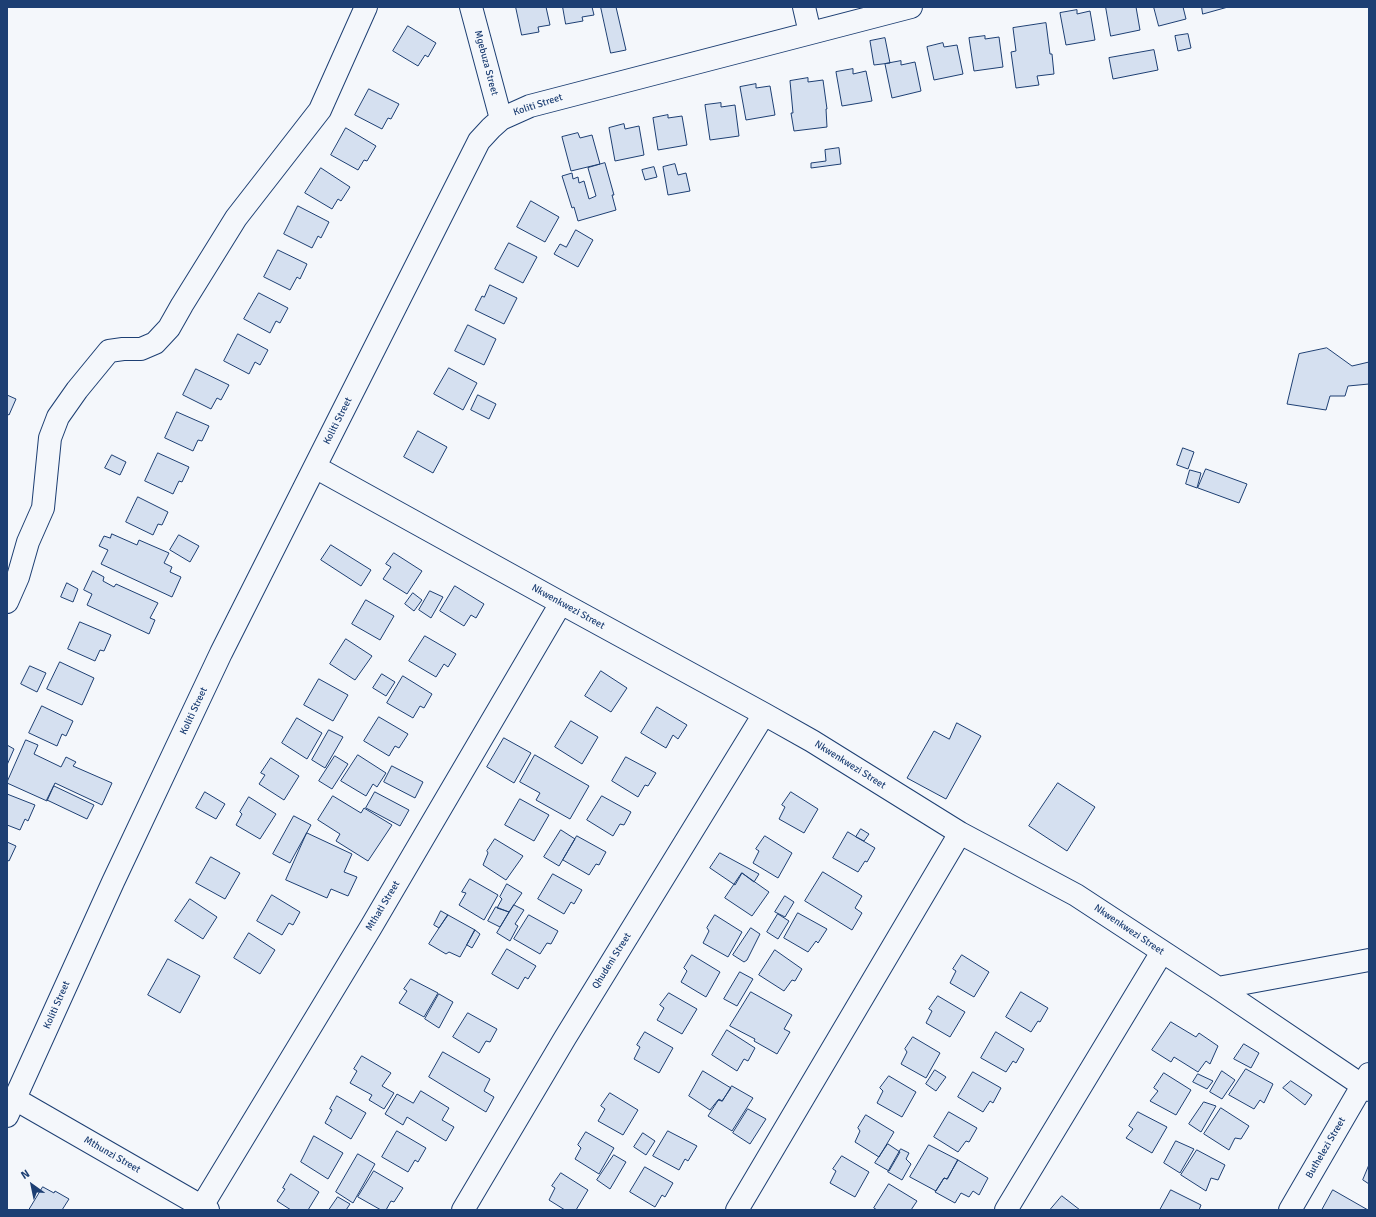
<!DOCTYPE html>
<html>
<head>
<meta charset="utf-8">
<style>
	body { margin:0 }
	#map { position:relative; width:1376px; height:1217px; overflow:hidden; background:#f4f7fb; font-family:Signika,sans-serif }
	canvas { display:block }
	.frame { position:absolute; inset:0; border:8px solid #1d3f73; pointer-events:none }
	.north { position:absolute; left:12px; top:1165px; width:40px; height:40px; -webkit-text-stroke:3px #f4f7fb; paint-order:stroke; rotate:327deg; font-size:11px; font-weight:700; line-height:16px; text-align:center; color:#1d3f73 }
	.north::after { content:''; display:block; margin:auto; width:14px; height:18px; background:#1d3f73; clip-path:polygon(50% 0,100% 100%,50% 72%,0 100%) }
</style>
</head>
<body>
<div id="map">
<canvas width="1376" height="1217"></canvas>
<div class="frame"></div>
<div class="north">N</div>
</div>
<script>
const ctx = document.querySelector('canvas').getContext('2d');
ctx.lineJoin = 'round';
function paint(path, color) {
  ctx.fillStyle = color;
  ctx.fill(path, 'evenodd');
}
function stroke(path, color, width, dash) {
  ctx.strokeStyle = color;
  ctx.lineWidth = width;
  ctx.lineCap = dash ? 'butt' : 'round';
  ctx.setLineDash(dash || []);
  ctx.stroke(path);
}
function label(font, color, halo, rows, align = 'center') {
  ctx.font = font + ' Signika,sans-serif';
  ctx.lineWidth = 3;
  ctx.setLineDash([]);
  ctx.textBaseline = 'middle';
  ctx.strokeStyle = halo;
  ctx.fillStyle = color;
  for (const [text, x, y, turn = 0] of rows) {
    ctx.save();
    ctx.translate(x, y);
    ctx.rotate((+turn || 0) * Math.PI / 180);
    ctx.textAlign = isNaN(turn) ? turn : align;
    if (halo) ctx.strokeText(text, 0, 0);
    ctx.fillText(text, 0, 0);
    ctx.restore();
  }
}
const building = new Path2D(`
	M516,7H546L550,25L538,27L539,32L522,35Z
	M563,7H592L594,15L582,17L583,21L566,24Z
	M601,7H616L626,50L611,53Z
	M1106,7H1136L1140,30L1111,36Z
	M1154,7H1183L1186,19L1159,26Z
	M1202,7H1228L1203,14Z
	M1077,10V14L1090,11L1095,40L1066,45L1060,13Z
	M1046,23L1050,54H1052L1054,74L1037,76L1039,85L1016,88L1011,52L1016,51L1013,28Z
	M408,26L436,43L428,57L425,55L418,66L393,51Z
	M1188,34L1191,48L1178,51L1175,36Z
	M985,36V39L999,37L1003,67L974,71L969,38Z
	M885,38L890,63L874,65L870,41Z
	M943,43L944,47L957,45L963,74L934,80L927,47Z
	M1154,50L1158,70L1113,79L1109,58Z
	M901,61V65L915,62L921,91L892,98L885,64Z
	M853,69V74L866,71L872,101L842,106L836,72Z
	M808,78V82L823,80L827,109H826L827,127L794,131L791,113H793L790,81Z
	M756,84V88L770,86L775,115L746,120L740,87Z
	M369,89L399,104L391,119L388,118L382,129L355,115Z
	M721,103V107L735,105L739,136L710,140L705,105Z
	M668,115V118L682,116L687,145L658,150L653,118Z
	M624,124L625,129L639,126L644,155L615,161L609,128Z
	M346,128L376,146L367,161L364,160L358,170L331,155Z
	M578,133L580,138L592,135L600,164L571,171L562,137Z
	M839,148L841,164L811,168V163L826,161L825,150Z
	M605,163L614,195H612L616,210L578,221L574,207L572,208L562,176L572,173L573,179L578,177L579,183L584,181L589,199L596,196L588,168Z
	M675,164L678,175L686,173L690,191L668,195L663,167Z
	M654,167L657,177L645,180L642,170Z
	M321,168L350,187L341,201L338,199L332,209L305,193Z
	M531,201L559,217L545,242L517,227Z
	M298,206L329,222L321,238L318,236L312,248L284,234Z
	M576,230L593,240L578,267L554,254L560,244L566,247Z
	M509,243L537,257L523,283L495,269Z
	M278,250L307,264L300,279L297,277L290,290L264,277Z
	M490,285L517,298L504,324L475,310L482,296L484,297Z
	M259,293L288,308L280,323L276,321L270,333L244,319Z
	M468,325L496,339L484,365L455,351Z
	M238,334L268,350L260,365L255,362L249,374L224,361Z
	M1327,348L1352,366L1369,362V384L1348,386L1345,396H1330L1326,410L1287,404L1299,354Z
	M449,368L477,383L463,410L434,394Z
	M196,369L229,385L221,400L217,398L211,409L183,395Z
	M7,395L16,399L9,415L7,414Z
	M478,395L496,404L489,419L471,410Z
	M177,412L209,426L202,441L198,440L193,451L165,438Z
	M418,431L447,447L433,473L404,457Z
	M1183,448L1194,452L1188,469L1177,465Z
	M158,453L189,467L182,482L179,481L173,494L145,481Z
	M112,455L126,462L120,475L105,468Z
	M1206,469L1247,484L1239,503L1198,488Z
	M1190,470L1201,473L1197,488L1186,484Z
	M138,497L168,512L162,525L158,524L153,535L126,522Z
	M112,534L137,545L139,540L169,553L164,563L172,567L170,572L181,577L172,597L101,564L108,550L99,546L104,536L110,538Z
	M179,535L199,546L190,562L170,550Z
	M331,545L371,570L361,586L321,560Z
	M394,553L422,571L407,594L383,579L391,567L386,564Z
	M93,571L104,577L103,581L114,587L116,584L158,603L150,618L155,620L149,634L87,605L92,594L84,590Z
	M67,583L78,589L73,602L61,597Z
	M455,586L484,604L476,618L471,615L464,626L440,611Z
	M430,591L443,597L431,618L419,610Z
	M413,593L422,600L414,611L405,604Z
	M366,600L394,616L380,640L352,624Z
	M80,622L111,635L104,651L100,650L95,661L68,649Z
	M425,636L456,654L448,667L444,664L436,677L409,661Z
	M346,639L372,656L355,680L330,664Z
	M60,662L94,678L82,705L47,689Z
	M30,666L46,673L37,692L21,684Z
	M601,671L627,688L611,712L585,696Z
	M382,674L395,682L386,696L373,688Z
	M403,676L432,694L424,708L420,706L413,718L387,703Z
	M319,679L348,695L333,721L304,705Z
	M42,706L73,721L66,736L62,734L57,746L29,733Z
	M657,707L687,725L678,739L673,735L666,748L641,733Z
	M379,717L408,734L399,748L395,746L389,756L364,741Z
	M297,718L322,733L307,759L282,743Z
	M571,721L598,737L582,764L555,747Z
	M957,723L981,736L946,799L907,778L934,731L949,739Z
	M329,730L343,737L325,768L312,760Z
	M504,738L531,753L514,783L487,767Z
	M26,740L38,745L34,754L61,767L66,757L76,762L73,766L112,783L102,805L55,783L47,801L7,783Z
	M7,745L14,749L7,765Z
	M358,755L386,773L377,787L373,784L366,796L341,781Z
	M535,755L589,786L570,819L536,800L540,793L520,782Z
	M335,756L348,764L332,789L319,781Z
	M626,757L656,773L648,786L645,785L638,797L612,781Z
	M271,758L299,776L284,800L259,784L265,775L261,773Z
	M392,766L423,782L415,798L384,782Z
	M1058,783L1095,807L1067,851L1029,826Z
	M54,786L94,805L87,819L47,800Z
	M205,792L225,804L216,819L196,808Z
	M375,792L409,810L400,826L366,808Z
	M791,792L818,809L804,833L779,819L785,807L782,805Z
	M7,794L35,805L28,821L25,819L20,830L7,825Z
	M333,796L361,813L364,808L392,825L368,861L336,841L340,834L318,820Z
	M602,796L631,812L624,825L620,824L613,836L587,820Z
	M249,797L276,814L260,839L236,825L242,814L240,812Z
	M520,799L549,815L534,841L505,825Z
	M294,816L311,825L290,863L273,854Z
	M861,829L869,834L864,841L856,837Z
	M561,830L575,839L559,866L544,857Z
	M848,832L875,848L867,862L865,861L858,872L833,858Z
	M307,833L352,854L344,872L357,877L348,896L331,889L327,898L286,880Z
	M577,836L606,852L599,865L596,864L589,875L563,860Z
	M765,836L792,853L778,878L753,863L759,851L756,849Z
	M495,839L523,856L506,880L483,865L488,853L487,851Z
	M7,842L16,846L9,861L7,860Z
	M720,853L759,874L754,882L742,873L735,885L710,868Z
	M211,857L240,873L225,899L196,883Z
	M823,872L862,896L855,908L862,913L852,930L805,901Z
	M742,873L769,892L752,916L725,898Z
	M553,874L582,890L574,904L571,902L564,914L538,899Z
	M470,879L498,895L484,920L459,905L466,893L462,892Z
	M507,884L522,893L509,912L497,908L502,899L500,897Z
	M272,895L300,912L293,925L289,923L282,935L257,921Z
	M785,896L794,902L785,917L775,912Z
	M190,899L217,917L203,939L175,921Z
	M514,905L524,910L515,924L518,926L510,941L497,933Z
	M496,907L509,912L500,927L488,921Z
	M441,911L448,915L439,928L434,925Z
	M798,913L827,929L818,943L816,941L808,952L784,938Z
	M778,914L789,921L778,939L767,932Z
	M448,915L475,930L460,957L449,952L446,954L429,944Z
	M529,915L558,931L551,944L547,943L540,954L514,939Z
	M715,915L742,932L728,957L703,943L709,931L707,928Z
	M751,928L760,934L747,960L744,962L733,955Z
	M475,930L480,934L472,948L467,945Z
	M249,933L275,950L260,974L234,958Z
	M507,949L536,966L528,979L525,977L518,989L492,974Z
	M775,950L802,969L795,981L792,980L784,991L759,975Z
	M692,955L720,972L706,997L681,982L687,971L684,968Z
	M962,955L989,972L974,997L950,983L956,971L953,969Z
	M168,959L200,976L180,1013L148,995Z
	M740,972L753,979L737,1006L724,999Z
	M411,979L438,993L424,1017L399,1003L407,991L404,989Z
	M751,992L792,1015L784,1029L790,1032L777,1054L754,1041L755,1039L730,1026Z
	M1021,992L1048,1008L1040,1022L1038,1021L1031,1032L1006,1017Z
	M669,993L697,1009L682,1034L657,1020L664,1008L660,1005Z
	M439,994L453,1002L439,1028L425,1019Z
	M938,996L965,1012L950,1037L926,1023L932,1011L929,1009Z
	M468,1013L497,1029L490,1042L486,1041L479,1053L453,1037Z
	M1171,1022L1196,1037L1199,1033L1218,1046L1210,1064L1206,1061L1198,1072L1174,1057L1171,1062L1152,1050Z
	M727,1030L755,1048L748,1061L744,1059L737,1071L712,1055Z
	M645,1032L673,1048L659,1073L634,1059L640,1047L637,1045Z
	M996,1032L1024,1049L1016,1063L1013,1061L1006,1072L981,1058Z
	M913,1037L940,1053L926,1078L901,1064L907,1052L905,1049Z
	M1244,1044L1259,1053L1251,1068L1234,1059Z
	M443,1052L490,1079L484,1091L494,1097L486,1112L429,1077Z
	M362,1056L391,1073L382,1086L394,1093L384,1109L369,1100L372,1095L350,1083L357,1071L354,1069Z
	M1246,1069L1273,1084L1264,1103L1260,1100L1254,1109L1229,1095Z
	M935,1070L946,1077L936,1091L926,1084Z
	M703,1071L731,1088L722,1101L718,1100L710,1110L689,1096Z
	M1222,1071L1235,1080L1222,1099L1210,1092Z
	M973,1072L1001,1088L993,1103L990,1101L983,1112L958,1097Z
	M1164,1073L1191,1090L1176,1115L1150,1101L1158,1091L1154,1088Z
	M1198,1074L1213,1081L1207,1089L1193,1082Z
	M889,1076L916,1092L902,1117L877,1103L883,1091L880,1088Z
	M1291,1081L1312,1095L1305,1105L1283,1088Z
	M732,1086L753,1098L732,1131L708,1116L719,1099L722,1101Z
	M421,1091L449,1108L442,1120L454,1127L446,1141L407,1117L403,1125L385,1114L397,1094L413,1103Z
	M610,1093L638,1110L623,1135L598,1121L605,1109L601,1106Z
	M337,1096L366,1113L351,1139L325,1123L332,1110L330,1109Z
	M1204,1102L1216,1106L1201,1132L1189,1124Z
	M1221,1108L1249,1126L1241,1139L1235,1138L1229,1150L1204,1134Z
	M748,1109L766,1119L750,1144L733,1133Z
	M949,1112L977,1128L969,1142L966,1141L958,1152L934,1137Z
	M1138,1112L1167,1127L1152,1153L1126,1138L1133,1129L1129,1126Z
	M866,1115L894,1132L879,1157L855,1142L860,1131L858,1128Z
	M397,1131L426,1148L418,1162L415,1160L408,1172L382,1157Z
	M668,1131L697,1146L688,1161L685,1159L679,1170L653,1156Z
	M586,1132L614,1148L599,1174L575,1159L581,1148L578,1145Z
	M643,1133L655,1141L646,1155L634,1147Z
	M314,1136L343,1153L328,1179L301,1162Z
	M1176,1141L1194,1149L1180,1173L1164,1163Z
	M888,1144L900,1152L889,1171L875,1163Z
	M929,1145L958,1160L947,1179L944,1178L936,1191L910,1177Z
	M901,1149L909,1153L906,1159L911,1164L902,1180L888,1172Z
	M1197,1150L1225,1165L1218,1180L1211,1178L1206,1191L1181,1175Z
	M358,1154L375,1164L353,1203L336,1192Z
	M614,1155L626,1162L610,1189L597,1180Z
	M842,1156L869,1172L855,1197L830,1183L836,1171L833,1169Z
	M958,1160L988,1178L979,1195L973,1191L969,1197L961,1193L955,1203L935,1192L944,1178L947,1179Z
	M1369,1165V1184L1363,1180Z
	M645,1167L673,1183L665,1197L662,1195L655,1207L630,1192Z
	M374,1171L403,1188L394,1202L391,1201L386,1210H381L358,1197Z
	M561,1173L588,1190L576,1210H565L549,1200L555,1188L552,1186Z
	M291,1174L319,1192L308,1210H291L277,1201L285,1189L283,1188Z
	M889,1184L917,1201L911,1210H877L874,1208Z
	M43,1187L54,1193L55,1191L69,1199L62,1210H29Z
	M1171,1190L1201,1205L1199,1210H1160Z
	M1333,1190L1368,1210H1322Z
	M1062,1196L1080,1210H1050Z
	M338,1197L350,1204L346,1210H329Z`);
paint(building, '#d5e0f0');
stroke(building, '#1d3f73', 1);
const street = new Path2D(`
	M471,7L501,119
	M804,7L810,33
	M315,467L561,603L764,714L812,741L960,833L1076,895L1218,988L1369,1090
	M7,602L18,577L28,542L43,508L50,438L58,417L77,390L109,351L123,349H141L155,343L169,328L182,305L236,218L320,110L366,7
	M1218,988L1369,960
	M15,1099L208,1210
	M7,1116L113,882L221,653L479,141L491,128L501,119L530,106L911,7
	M202,1206L371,927L561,603
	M463,1210L565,1038L764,714
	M737,1210L960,833
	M1006,1210L1162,952
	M1290,1210L1369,1074`);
stroke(street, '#1d3f73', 24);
stroke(street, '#f4f7fb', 22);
label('10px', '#1d3f73', '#f4f7fb', [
	["Mgebuza Street",486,63,75],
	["Koliti Street",538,105,-18],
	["Koliti Street",338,421,-63],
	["Nkwenkwezi Street",568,607,29],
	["Koliti Street",194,711,-65],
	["Nkwenkwezi Street",850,765,32],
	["Mthati Street",383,906,-59],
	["Nkwenkwezi Street",1129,930,34],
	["Qhudeni Street",612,961,-58],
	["Koliti Street",57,1005,-66],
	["Buthelezi Street",1326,1148,-60],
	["Mthunzi Street",112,1155,30]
]);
</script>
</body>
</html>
